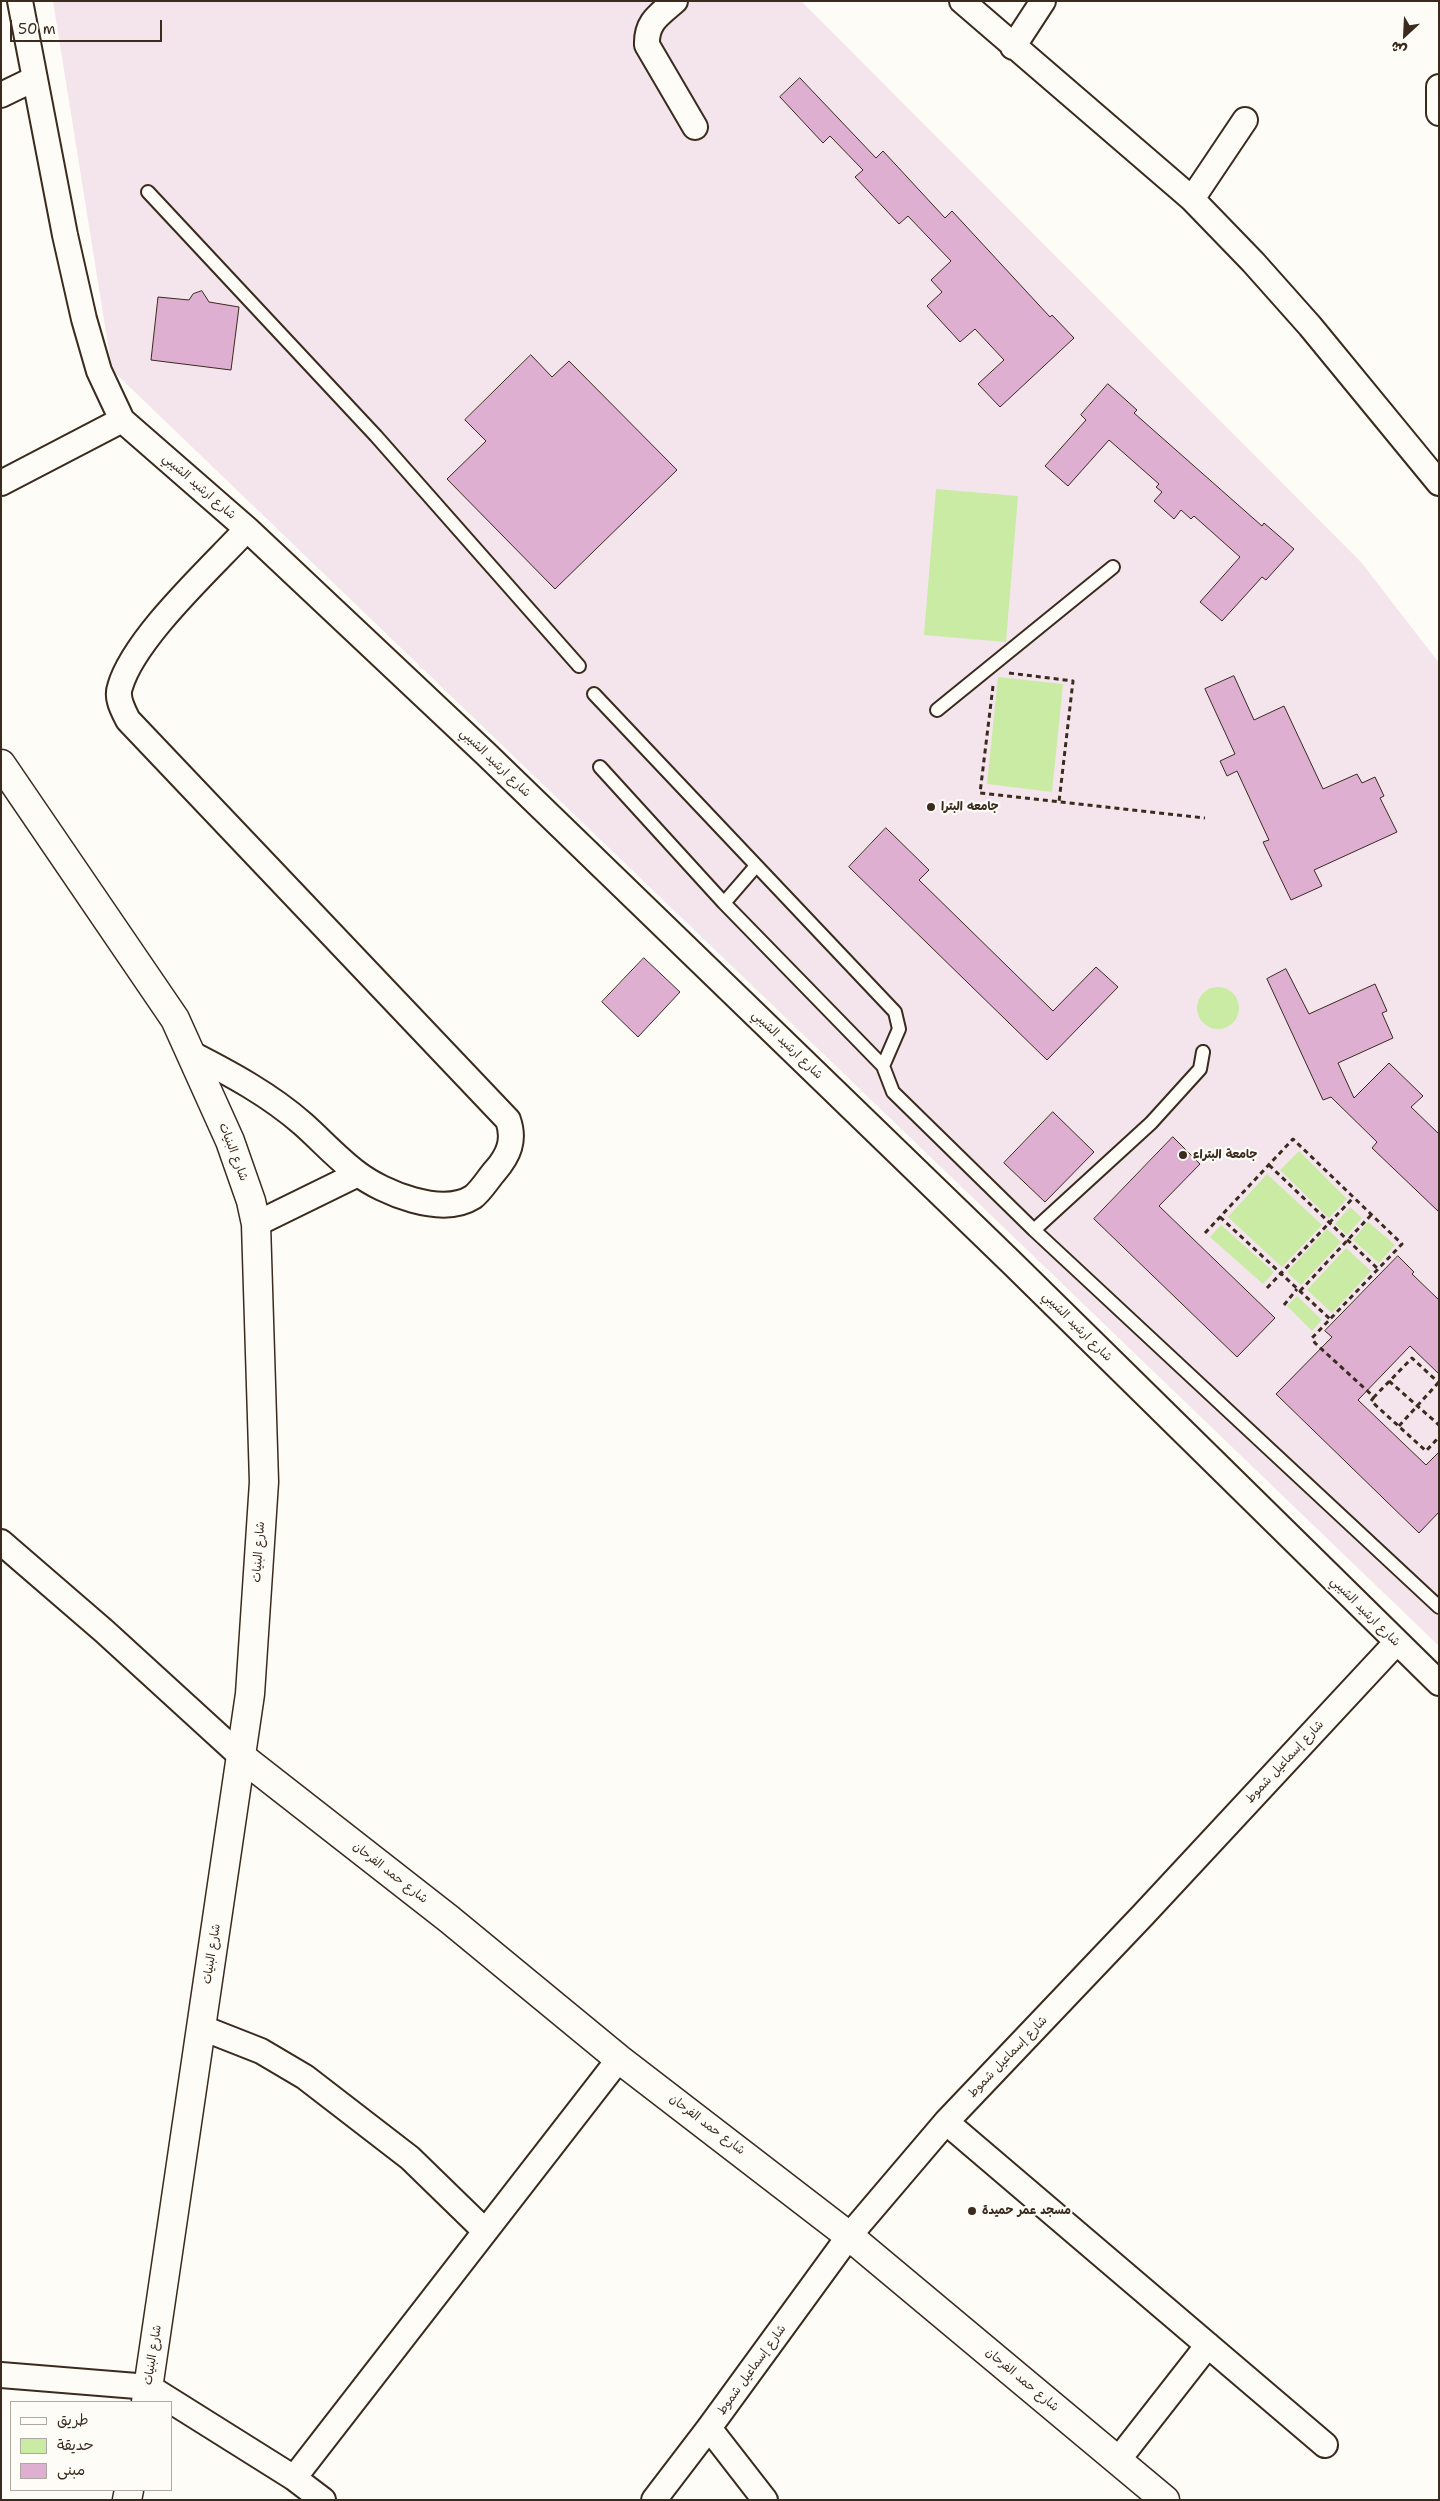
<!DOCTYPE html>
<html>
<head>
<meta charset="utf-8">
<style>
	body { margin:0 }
	#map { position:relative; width:1440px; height:2501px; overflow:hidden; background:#fdfcf7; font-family:"Shantell Sans","Playpen Sans Arabic",sans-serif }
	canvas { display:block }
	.frame { position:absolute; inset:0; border:2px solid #3b2a1e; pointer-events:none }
	.legend { position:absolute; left:10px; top:2401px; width:162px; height:90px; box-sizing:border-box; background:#fdfcf7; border:1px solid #afa8a0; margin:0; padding:6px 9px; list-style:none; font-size:15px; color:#3b2a1e }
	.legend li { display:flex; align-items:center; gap:10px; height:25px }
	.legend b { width:25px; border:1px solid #afa8a0 }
	.north { position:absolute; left:1380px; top:10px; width:50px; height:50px; -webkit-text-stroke:4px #fdfcf7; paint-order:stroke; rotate:205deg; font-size:14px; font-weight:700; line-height:20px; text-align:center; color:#3b2a1e }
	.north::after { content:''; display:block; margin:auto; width:18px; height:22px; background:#3b2a1e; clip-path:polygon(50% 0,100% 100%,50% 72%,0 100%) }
	.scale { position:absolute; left:10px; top:20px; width:152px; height:22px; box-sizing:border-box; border:2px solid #3b2a1e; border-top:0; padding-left:6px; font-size:15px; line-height:18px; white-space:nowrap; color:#3b2a1e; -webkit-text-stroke:4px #fdfcf7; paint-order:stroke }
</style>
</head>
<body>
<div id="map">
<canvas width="1440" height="2501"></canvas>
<div class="frame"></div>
<ul class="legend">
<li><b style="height:6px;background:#fdfcf7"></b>طريق</li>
<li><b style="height:14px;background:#caeba4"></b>حديقة</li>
<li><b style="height:14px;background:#deafd1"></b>مبنى</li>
</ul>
<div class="north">ش</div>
<div class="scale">50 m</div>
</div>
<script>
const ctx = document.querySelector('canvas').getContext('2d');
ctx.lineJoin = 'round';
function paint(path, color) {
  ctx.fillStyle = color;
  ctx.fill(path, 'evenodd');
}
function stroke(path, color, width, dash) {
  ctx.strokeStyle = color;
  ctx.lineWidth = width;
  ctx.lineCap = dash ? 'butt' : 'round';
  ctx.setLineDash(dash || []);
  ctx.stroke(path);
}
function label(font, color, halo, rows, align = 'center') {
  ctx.font = font + ' "Shantell Sans","Playpen Sans Arabic",sans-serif';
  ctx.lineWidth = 4.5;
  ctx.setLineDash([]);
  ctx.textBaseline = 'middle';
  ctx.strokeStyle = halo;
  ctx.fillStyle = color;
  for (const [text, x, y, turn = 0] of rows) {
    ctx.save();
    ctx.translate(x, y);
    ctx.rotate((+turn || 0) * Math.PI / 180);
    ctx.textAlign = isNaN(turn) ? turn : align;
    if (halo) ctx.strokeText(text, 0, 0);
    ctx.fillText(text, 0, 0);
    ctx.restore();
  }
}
paint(new Path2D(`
	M53,1H801L1361,562L1439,663V1646L112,370Z`), '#f4e5ec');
paint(new Path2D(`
	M936,489L1018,496L1006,642L924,635Z
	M998,677L1063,684L1052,792L987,784Z
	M1197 1008a21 21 0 1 1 42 0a21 21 0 1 1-42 0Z
	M1299,1151L1347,1199L1329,1218L1280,1170Z
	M1267,1174L1322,1225L1282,1267L1228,1217Z
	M1350,1207L1362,1218L1347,1235L1335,1224Z
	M1368,1222L1395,1245L1379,1263L1353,1240Z
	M1221,1225L1274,1272L1263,1284L1210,1237Z
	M1327,1229L1341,1242L1301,1285L1287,1272Z
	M1346,1248L1371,1271L1332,1313L1307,1290Z
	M1297,1296L1322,1320L1312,1331L1287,1306Z`), '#caeba4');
const building = new Path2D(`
	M800,78L876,158L883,151L945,218L952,211L1050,317L1052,315L1074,338L1000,407L978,384L1004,360L975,329L960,342L927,306L942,292L931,280L951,261L908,216L899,224L855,177L863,170L830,136L823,143L780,97Z
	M202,291L209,302L239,307L231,370L151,360L158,297L189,300L193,294Z
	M531,355L552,377L569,361L677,470L555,589L447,479L486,441L465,420Z
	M1108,384L1137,410L1134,413L1262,526L1264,523L1294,549L1266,580L1262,577L1222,621L1200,602L1240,557L1194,516L1191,519L1181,510L1174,519L1154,501L1162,492L1156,487L1159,484L1109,440L1068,486L1045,466L1086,420L1081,415Z
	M1234,676L1254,720L1284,706L1323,789L1357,774L1362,783L1375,777L1384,796L1380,798L1397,832L1314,870L1322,886L1291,900L1263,842L1269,840L1237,771L1227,776L1220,761L1235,754L1205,689Z
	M886,828L929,870L919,880L1053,1011L1096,967L1118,987L1047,1060L849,867Z
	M644,958L680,992L638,1037L602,1002Z
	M1286,969L1309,1014L1375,984L1387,1011L1382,1013L1393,1038L1338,1063L1354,1098L1389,1063L1423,1096L1411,1107L1439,1134V1212L1372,1148L1377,1142L1331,1097L1323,1100L1267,979Z
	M1053,1112L1094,1152L1045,1202L1004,1163Z
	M1173,1137L1200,1164L1159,1206L1275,1318L1237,1357L1094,1219Z
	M1398,1256L1414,1272L1412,1274L1439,1300V1374L1410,1346L1358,1400L1426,1465L1439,1452V1512L1419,1533L1276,1394L1332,1337L1325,1331Z`);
paint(building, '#deafd1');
stroke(building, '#3b2a1e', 1);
const lane = new Path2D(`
	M148,192L376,436L579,666
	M594,694L895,1012L899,1029L883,1066L893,1092L1034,1230L1439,1607
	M937,710L1113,567
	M600,767L724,903L883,1066
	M724,903L756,866
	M1034,1230L1151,1123L1200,1069L1203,1052`);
const street = new Path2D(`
	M20,1L65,235L84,319L99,371L122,420L247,529L486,754L1013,1264L1439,1683
	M675,1C659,15 646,22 647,45L695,127
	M962,1L1192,199L1253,262L1310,326L1439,483
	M1013,47L1043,1
	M1439,87V113
	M1,95L34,79
	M1192,199L1245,120
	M1,483L122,420
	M192,1054C231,1074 270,1095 303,1124C321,1140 337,1158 357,1173C383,1193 442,1217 473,1197C481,1191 488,1179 495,1171C509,1155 515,1140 508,1120L128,720C123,710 116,698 120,687C134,638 211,568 247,529
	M256,1224L358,1174
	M1,1542L104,1631L243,1758
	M200,2027L261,2051L305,2077L410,2158L485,2231
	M946,2122L1325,2445
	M1,2375L149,2387L294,2478L323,2500
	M709,2428L765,2500
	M1118,2460L1208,2345
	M294,2478L619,2059
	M654,2500L709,2428L849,2236L946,2122L1143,1915L1396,1643`);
const secondary = new Path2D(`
	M1,764L175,1019L230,1141L251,1201L256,1224L264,1482L250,1694L146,2402
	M243,1758L449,1919L619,2059L849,2236L1165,2500
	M127,2500L129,2490`);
stroke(lane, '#3b2a1e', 16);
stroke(street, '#3b2a1e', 28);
stroke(secondary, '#3b2a1e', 31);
stroke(new Path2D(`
	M1009,673L1073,681L1059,802
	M993,686L980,793L1205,818
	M1269,1165L1378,1269
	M1220,1217L1330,1319
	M1205,1233L1293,1139L1402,1244L1312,1338L1315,1343L1374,1397L1412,1358L1439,1383
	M1267,1288L1354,1197
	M1300,1291L1372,1214
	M1284,1305L1297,1289
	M1389,1381L1439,1425
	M1374,1397L1371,1401L1426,1451L1439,1437
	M1399,1426L1438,1383`), '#3b2a1e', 3, [5, 4]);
stroke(lane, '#fdfcf7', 12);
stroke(street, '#fdfcf7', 24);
stroke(secondary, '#fdfcf7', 28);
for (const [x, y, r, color] of [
	[931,807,5,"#3b2a1e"],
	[1183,1155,5,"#3b2a1e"],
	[972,2211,5,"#3b2a1e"]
]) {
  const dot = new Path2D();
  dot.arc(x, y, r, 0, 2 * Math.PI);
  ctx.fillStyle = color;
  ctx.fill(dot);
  stroke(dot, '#fdfcf7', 2);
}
label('12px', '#3b2a1e', '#fdfcf7', [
	["شارع ارشيد الشيبي",199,487,41],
	["شارع ارشيد الشيبي",495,763,44],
	["شارع ارشيد الشيبي",787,1045,44],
	["شارع البنيات",233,1152,69],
	["شارع ارشيد الشيبي",1077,1327,45],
	["شارع البنيات",259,1552,-86],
	["شارع ارشيد الشيبي",1365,1612,45],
	["شارع إسماعيل شموط",1285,1762,-47],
	["شارع حمد الفرحان",390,1873,38],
	["شارع البنيات",212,1954,-81],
	["شارع إسماعيل شموط",1008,2057,-46],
	["شارع حمد الفرحان",707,2125,37],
	["شارع البنيات",153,2355,-81],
	["شارع إسماعيل شموط",752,2370,-54],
	["شارع حمد الفرحان",1022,2380,40]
]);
label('bold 12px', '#3b2a1e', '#fdfcf7', [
	["جامعه البترا",941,807],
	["جامعة البتراء",1193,1155],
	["مسجد عمر حميدة",982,2211]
], 'left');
</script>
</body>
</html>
